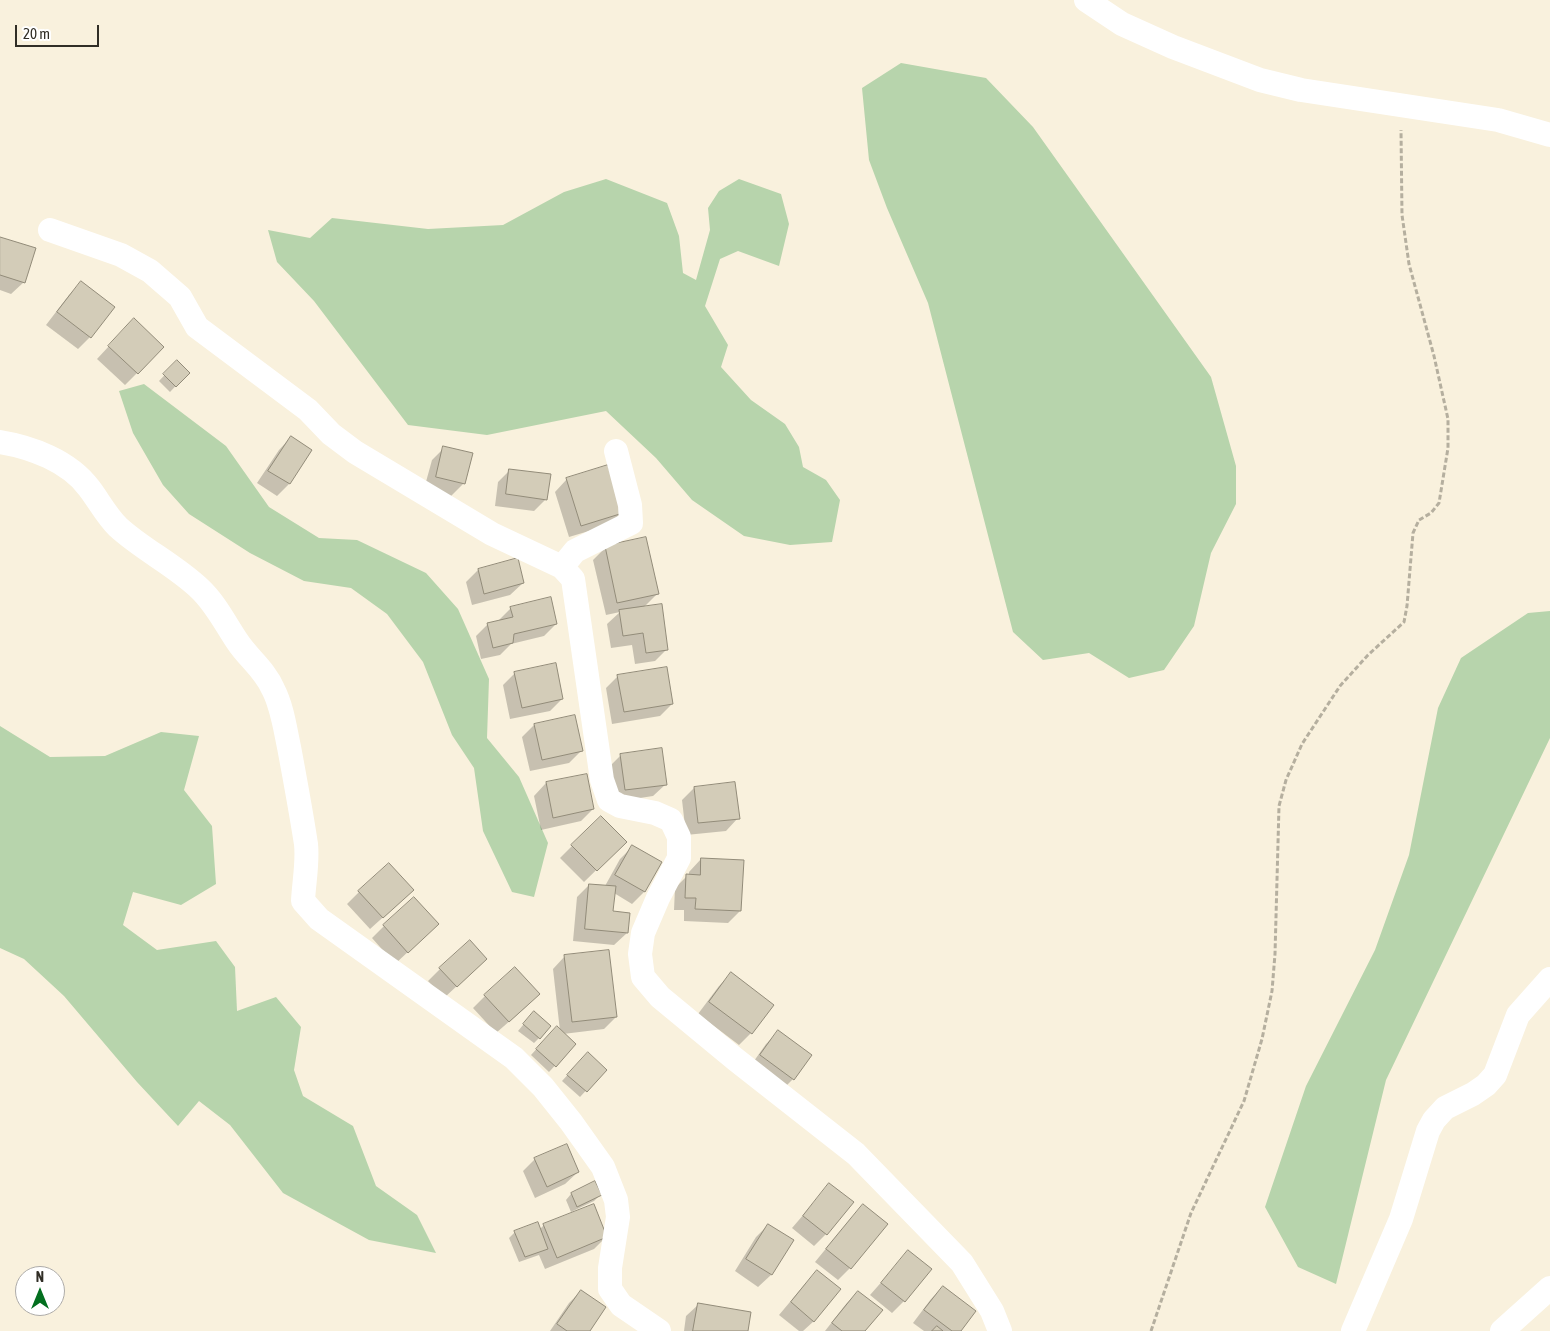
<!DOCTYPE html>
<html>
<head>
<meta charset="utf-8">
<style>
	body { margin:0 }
	#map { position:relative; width:1550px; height:1331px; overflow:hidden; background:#f9f1dd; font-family:"Asap Condensed",sans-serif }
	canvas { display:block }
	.north { position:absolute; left:15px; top:1266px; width:50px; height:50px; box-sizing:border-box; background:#fff; border:1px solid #adaba8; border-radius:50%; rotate:0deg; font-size:14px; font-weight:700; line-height:20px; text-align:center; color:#312e26 }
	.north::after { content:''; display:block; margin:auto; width:18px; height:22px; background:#036f1f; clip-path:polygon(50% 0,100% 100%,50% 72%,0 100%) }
	.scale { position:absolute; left:15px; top:25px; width:84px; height:22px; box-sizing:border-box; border:2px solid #312e26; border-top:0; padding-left:6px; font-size:15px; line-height:18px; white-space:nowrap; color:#312e26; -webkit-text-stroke:4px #fff; paint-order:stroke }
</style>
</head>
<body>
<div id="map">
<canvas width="1550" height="1331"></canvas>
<div class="north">N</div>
<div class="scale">20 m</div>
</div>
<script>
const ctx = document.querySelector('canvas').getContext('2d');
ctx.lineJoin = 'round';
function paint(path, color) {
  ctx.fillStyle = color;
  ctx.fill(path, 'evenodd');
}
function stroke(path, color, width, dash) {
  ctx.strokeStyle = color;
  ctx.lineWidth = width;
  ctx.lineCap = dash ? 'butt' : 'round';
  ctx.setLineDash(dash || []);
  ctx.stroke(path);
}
paint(new Path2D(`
	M901,63L986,78L1033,127L1211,377L1236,466V504L1211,553L1194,626L1164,670L1129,678L1089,653L1043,660L1013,632L928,303L887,208L869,160L862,88Z
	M606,179L667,203L679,236L683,273L696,280L710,230L708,208L719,191L739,179L781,194L789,224L779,266L738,251L720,259L705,306L728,345L721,367L751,400L785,424L799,447L803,467L826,480L840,500L832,542L790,545L744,536L692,500L656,458L606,411L487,435L408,425L314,301L277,262L268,230L310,238L332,218L428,229L503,225L564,192Z
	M144,384L226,446L269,507L319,538L357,540L426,573L458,609L489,679L487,738L519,777L548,843L534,897L512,892L483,831L474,768L452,735L423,662L387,614L351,588L304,581L250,553L189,514L163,485L133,433L119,391Z
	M1550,611V738L1386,1080L1336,1284L1298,1267L1265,1207L1306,1086L1375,950L1409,855L1438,708L1461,658L1528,613Z
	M0,726L50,757L105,756L161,732L199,736L184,790L212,826L216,884L181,905L133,892L123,925L157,950L216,941L235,967L237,1011L276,997L301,1027L294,1070L303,1096L353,1126L376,1186L417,1215L436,1253L369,1240L283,1193L230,1125L199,1101L178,1126L137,1082L64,996L24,959L0,948Z`), '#b7d4ac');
paint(new Path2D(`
	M0,238L24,282L11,294L0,290Z
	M81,283L90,337L78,349L46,325L69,295Z
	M122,332L137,373L125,385L97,359Z
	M177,362L188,373L170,392L159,381Z
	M291,437L311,451L289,484L277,496L257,483L279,450Z
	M444,448L471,454L463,484L451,496L424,489L432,460Z
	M510,470L546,499L534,511L495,506L498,482Z
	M567,479L621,513L609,525L569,537L555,492Z
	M605,548L657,594L643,608L667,649L655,661L635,664L632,645L611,648L607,624L620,612L606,615L593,560Z
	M478,570L523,583L510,595L472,605L466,582Z
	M511,608L556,624L544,636L511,644L500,655L481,659L476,636L488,624L499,622V620Z
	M515,673L562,699L550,711L510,719L503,685Z
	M618,676L672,704L660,716L612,724L606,688Z
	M534,725L582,750L569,763L530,771L522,737Z
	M621,755L666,784L653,796L614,802L609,767Z
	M586,775L593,809L581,821L541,830L534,796L546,783Z
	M694,788L738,818L726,831L686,835L682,800Z
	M601,817L625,842L584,882L560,858Z
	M632,847L660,863L644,892L632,904L614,893L612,912L627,933L614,945L573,941L577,897L589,885L605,886L620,859Z
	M701,859L740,911L728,923L684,921V910H674L675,888L687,876H689V872Z
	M359,892L400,902L370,929L347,904Z
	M384,926L425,936L395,964L372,938Z
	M565,956L616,1017L604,1029L563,1034L575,1044L549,1072L531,1055L551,1033L560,1031L553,969Z
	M440,969L473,971L444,998L428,981Z
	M731,974L751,1033L739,1045L698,1014L719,986Z
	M485,996L527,1006L496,1033L473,1008Z
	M528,1019L539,1038L534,1043L518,1031Z
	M778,1032L793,1079L781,1091L749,1068L766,1044Z
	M582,1059L605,1070L580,1097L562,1081Z
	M535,1159L578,1172L565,1184L535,1198L523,1171Z
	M594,1183L600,1195L594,1201L571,1212L566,1200L571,1194Z
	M829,1185L826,1234L814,1246L792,1228Z
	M863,1206L886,1224L850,1268L838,1280L815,1262L851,1218Z
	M544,1225L606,1237L594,1249L545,1269L539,1255L519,1262L509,1238L515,1232L539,1230Z
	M768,1225L792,1240L771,1275L758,1287L735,1271L756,1237Z
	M908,1252L904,1301L892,1313L870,1295Z
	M817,1272L814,1321L803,1331H799L779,1315L805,1284Z
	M943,1287L959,1331H924L913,1323L931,1299Z
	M581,1291L589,1331H550L569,1303Z
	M858,1292L864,1331H825L846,1304Z
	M699,1304L747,1331H684L686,1316Z`), '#0003');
const building = new Path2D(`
	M0,237L36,248L25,283L0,275Z
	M81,281L115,307L91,338L57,312Z
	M134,318L164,347L138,374L108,346Z
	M177,360L190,373L176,387L163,374Z
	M291,436L312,450L290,484L268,471Z
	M443,446L473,453L465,484L436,477Z
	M608,465L623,513L581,526L566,478Z
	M509,469L551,474L547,500L506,494Z
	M646,537L659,594L617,603L605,546Z
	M518,558L524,583L484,594L478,569Z
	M551,597L557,624L514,634L513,643L493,648L487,623L513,617L510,607Z
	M662,604L668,650L646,653L643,633L623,636L619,610Z
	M556,663L563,699L522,708L514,672Z
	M667,667L673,704L624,712L617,675Z
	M575,715L583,751L542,760L534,724Z
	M662,748L667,785L625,790L620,754Z
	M587,774L594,809L553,818L546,782Z
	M735,782L740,819L698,823L694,787Z
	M601,816L627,842L597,871L571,845Z
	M632,845L662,862L645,892L615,875Z
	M701,858L744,860L741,911L695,909L696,898H685L686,874L700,875Z
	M389,863L414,890L383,918L358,891Z
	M589,884L616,886L613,911L630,913L628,933L585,929Z
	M414,897L439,924L408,953L383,925Z
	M470,940L487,959L457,987L439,968Z
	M609,950L617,1017L572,1022L564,955Z
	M515,967L540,994L509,1022L484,995Z
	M731,972L774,1005L752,1034L709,1002Z
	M534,1011L551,1026L540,1039L523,1024Z
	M557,1026L576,1044L556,1067L536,1049Z
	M778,1030L812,1055L794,1080L760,1055Z
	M588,1052L607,1070L587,1092L567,1075Z
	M567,1144L579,1172L547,1187L534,1158Z
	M595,1181L602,1195L577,1207L571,1193Z
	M829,1183L854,1202L827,1235L803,1216Z
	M594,1204L607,1237L557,1258L543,1224Z
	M863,1204L888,1224L851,1269L826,1249Z
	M538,1222L548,1249L525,1257L514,1231Z
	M768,1224L794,1240L772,1275L746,1259Z
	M908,1250L932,1269L905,1302L881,1283Z
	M817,1270L841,1289L814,1322L791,1302Z
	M943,1286L976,1311L961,1331H952L924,1310Z
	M581,1290L606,1307L590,1331H567L557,1324Z
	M858,1291L883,1310L865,1331H842L832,1323Z
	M698,1303L751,1312L748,1331H693Z
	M937,1326L943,1331H932Z`);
paint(building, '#d3ccb8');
stroke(building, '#928b79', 1);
stroke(new Path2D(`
	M1151,1331L1191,1213L1244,1101L1262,1039L1272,991L1275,954L1279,806L1286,780L1302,744L1340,686L1368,655L1404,622L1407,606L1413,533L1419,520L1431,513L1439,503L1448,448V419L1434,356L1409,264L1402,215L1401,130`), '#b5af9f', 3, [5, 2.5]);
stroke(new Path2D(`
	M1086,0L1122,24L1173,47L1260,80L1301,90L1498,120L1550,135
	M50,230L121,255L150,271L180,297L197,327L308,410L331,434L355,452L492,534L562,567L573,579L602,780L609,800L620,806L655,813L671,820L679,837V858L658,898L643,933L640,954L643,977L660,997L735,1059L856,1154L962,1263L992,1311L1000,1331
	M0,442C31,447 69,461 89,488C99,501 106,515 118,527C143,550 175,565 200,589C215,603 225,623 237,641C248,658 265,670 273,689C282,706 285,728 289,747C295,779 301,812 306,844C308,863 304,881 303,901L319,919L514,1058L543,1087L571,1122L603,1167L616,1200L618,1217L610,1268V1289L621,1305L659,1331
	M562,567L575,551L631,523L630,505L616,451
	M1353,1331L1401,1219L1428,1131L1434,1120L1445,1108L1473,1094L1486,1085L1495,1075L1518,1015L1550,979
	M1502,1331L1550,1288`), '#fff', 24);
</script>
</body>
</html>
